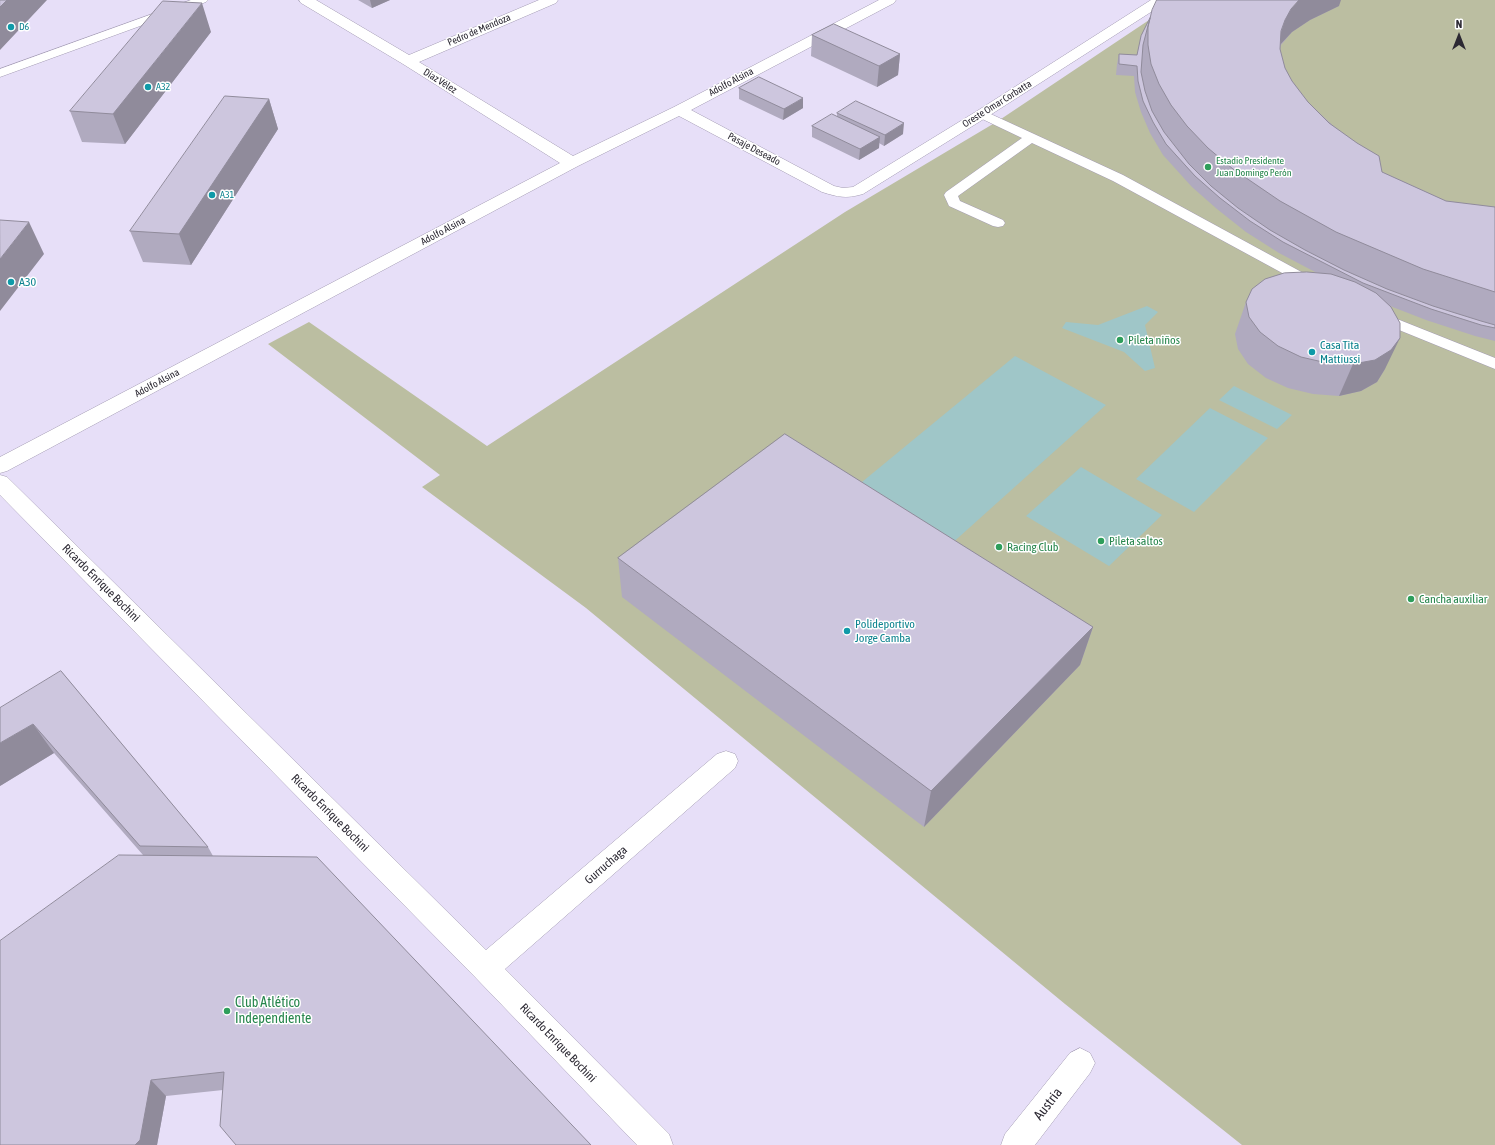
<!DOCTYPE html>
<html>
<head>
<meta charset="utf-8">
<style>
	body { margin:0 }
	#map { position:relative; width:1495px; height:1145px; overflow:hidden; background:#e7dff8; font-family:"Asap Condensed",sans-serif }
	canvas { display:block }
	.north { position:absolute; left:1439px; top:16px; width:40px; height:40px; -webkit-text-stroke:3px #fff; paint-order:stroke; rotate:0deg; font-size:11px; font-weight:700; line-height:16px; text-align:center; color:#2c2933 }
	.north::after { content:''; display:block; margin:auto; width:14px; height:18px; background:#2c2933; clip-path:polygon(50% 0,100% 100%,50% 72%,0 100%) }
</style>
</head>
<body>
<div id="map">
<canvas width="1495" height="1145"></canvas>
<div class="north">N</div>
</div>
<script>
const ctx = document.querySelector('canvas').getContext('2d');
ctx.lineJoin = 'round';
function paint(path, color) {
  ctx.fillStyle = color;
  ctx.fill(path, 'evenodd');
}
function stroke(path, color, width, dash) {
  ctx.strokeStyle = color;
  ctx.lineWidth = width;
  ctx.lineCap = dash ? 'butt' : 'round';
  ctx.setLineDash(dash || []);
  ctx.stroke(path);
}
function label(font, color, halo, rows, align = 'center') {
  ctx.font = font + ' "Asap Condensed",sans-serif';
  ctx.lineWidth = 3;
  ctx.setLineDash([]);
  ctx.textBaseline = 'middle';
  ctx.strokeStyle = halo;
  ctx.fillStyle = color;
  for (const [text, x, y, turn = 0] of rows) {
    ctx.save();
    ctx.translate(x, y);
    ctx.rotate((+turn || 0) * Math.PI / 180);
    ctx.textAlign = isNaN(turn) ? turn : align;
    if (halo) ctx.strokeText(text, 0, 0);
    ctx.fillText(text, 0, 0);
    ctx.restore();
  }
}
paint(new Path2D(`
	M1179,0H1495V1145H1242L1065,1004L586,608L422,487L440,475L268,344L309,322L487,446L845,212L998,121Z`), '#bbbea1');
paint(new Path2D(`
	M1147,306L1158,312L1145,325L1155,368L1145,371L1124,352L1062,328L1066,322L1098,325Z
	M1015,356L1106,405L939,555L845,496Z
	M1234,386L1292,415L1277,429L1219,400Z
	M1210,408L1268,438L1194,512L1136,479Z
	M1081,467L1162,515L1109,566L1026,516Z`), '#9fc6c8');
const lane = new Path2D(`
	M191,0H208L206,2L0,77V69Z
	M982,110L1123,175L1318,281L1320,284L1318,287L1313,288L1308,287L1113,181L1032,143L958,196L960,201L1003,220L1005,223L1003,226L998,227L993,226L949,206L944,195L946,192L1022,138L978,117L976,114L978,111Z
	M1377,311L1495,358V369L1372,319L1370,316L1372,313Z`);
const street = new Path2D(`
	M299,0H316L409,55L539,0H558L556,3L419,62L573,156L674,107L879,0H896L894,3L691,110L834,186L843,188L853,187L977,111L1151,0H1167L1165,3L987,117L863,194C846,199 838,197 822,192L679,116L578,166L7,471L0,473V457L560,163L403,64L301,3Z
	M0,475L7,477L486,950L717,754L726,751L735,754L738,761L735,768L505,969L669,1134L673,1145H637L475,977L0,495Z
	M1080,1048L1090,1053L1095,1063L1090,1073L1035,1145H1001L1005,1134L1070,1053Z`);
stroke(lane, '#a39bb3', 1);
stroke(street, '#a39bb3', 1);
paint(lane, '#fff');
paint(street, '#fff');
paint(new Path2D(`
	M358,0H390L372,8Z
	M1339,6L1310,20L1292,32L1281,45L1280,49L1285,68L1292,81L1308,102L1382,172L1446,201L1495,207V341L1475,336L1426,320L1390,306L1385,369L1377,382L1361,391L1339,396L1313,394L1288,388L1266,378L1248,364L1238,349L1235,334L1246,302L1317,273L1279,253L1246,232L1217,209L1192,187L1163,155L1150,133L1141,112L1135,92L1134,76L1116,75L1117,64L1119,54L1137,55L1149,20Z
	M211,32L125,144L82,142L70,111Z
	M812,35L900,54L898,75L877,87L811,56Z
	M739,88L803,108L783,120L739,99Z
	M269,99L278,129L191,265L143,262L130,231Z
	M837,113L903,134L884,146L879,143V148L859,160L812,137V126L837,117Z
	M618,558L1093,627L1080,665L924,827L622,597Z
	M61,671L208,847L213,856L317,857L223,1090L166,1096L157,1145H0L143,855L54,753L0,786Z`), '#b0aabf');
paint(new Path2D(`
	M7,0H47L0,50V7Z
	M370,0H390L372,8Z
	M1299,0H1341L1339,6L1310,20L1292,32L1279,46L1273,57L1285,20L1291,9Z
	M202,3L211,32L125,144L113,114Z
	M900,54L898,75L877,87L879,66Z
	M803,98V108L783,120L784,109Z
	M269,99L278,129L191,265L179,234Z
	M904,123L903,134L884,146L885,135Z
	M880,137L879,148L859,160L860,149Z
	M29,222L44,254L0,311V259Z
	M1400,338L1385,369L1377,382L1361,391L1339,396L1353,364Z
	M1093,627L1080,665L924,827L931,791Z
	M33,724L54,753L0,786V743Z
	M151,1080L166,1096L157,1145H135Z`), '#908b9b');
const building = new Path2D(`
	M0,0H7L0,7Z
	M1157,0H1299L1291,9L1285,20L1281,31L1280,49L1285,68L1292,81L1308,102L1329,123L1357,143L1379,156L1382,172L1446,201L1495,207V292L1423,269L1336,232L1280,201L1233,169L1208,148L1187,126L1171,105L1159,84L1151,64L1148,45V27L1152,10Z
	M163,1L202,3L113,114L70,111Z
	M1150,18L1143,45L1141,72L1145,91L1152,111L1164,132L1189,164L1211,186L1238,208L1270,230L1305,250L1344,270L1387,289L1433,306L1481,321L1495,325V328L1481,325L1431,309L1363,283L1283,242L1250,221L1220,198L1195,176L1166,144L1153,122L1143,101L1138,81L1137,66L1119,64V54L1137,55L1141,36Z
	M834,24L900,54L879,66L812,35Z
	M759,77L803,98L784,109L739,88Z
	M225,96L269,99L179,234L130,231Z
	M856,101L904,123L885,135L837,113Z
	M832,114L880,137L860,149L812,126Z
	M0,220L29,222L0,259Z
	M1307,272L1331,274L1355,282L1376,293L1391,307L1400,323V338L1391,350L1375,360L1353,364L1327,363L1301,357L1278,346L1260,332L1249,317L1246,302L1252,289L1265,279L1284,273Z
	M785,434L1093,627L931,791L618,558Z
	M61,671L208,847L140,846L33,724L0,743V708Z
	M119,855L317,857L591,1145H236L220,1126L224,1072L151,1080L140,1140L135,1145H0V941Z`);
paint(building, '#cdc6de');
stroke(building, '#908b9b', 1);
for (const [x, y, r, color] of [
	[11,27,4,"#0f9aa8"],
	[148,87,4,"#0f9aa8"],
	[1208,167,4,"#2e9e5b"],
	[212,195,4,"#0f9aa8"],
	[11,282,4,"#0f9aa8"],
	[1120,340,4,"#2e9e5b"],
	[1312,352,4,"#0f9aa8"],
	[1101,541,4,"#2e9e5b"],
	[999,547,4,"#2e9e5b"],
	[1411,599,4,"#2e9e5b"],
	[847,631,4,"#0f9aa8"],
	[227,1011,4,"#2e9e5b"]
]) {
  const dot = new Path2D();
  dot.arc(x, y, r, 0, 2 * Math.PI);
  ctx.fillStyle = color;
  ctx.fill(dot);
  stroke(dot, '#fff', 1.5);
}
label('10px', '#0d838f', '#fff', [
	["D6",19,27],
	["A32",156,87],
	["A31",220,195]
], 'left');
label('10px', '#2c2933', '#fff', [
	["Pedro de Mendoza",479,30,-23],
	["Díaz Vélez",440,81,32],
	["Adolfo Alsina",731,82,-28],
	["Oreste Omar Corbatta",997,104,-32],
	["Pasaje Deseado",754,149,28],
	["Adolfo Alsina",443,231,-28],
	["Adolfo Alsina",157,383,-28]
]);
label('10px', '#27864d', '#fff', [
	["Estadio Presidente",1216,161],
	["Juan Domingo Perón",1216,173]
], 'left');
label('12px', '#0d838f', '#fff', [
	["A30",19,282],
	["Casa Tita",1320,345],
	["Mattiussi",1320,359],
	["Polideportivo",855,624],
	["Jorge Camba",855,638]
], 'left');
label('12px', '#27864d', '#fff', [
	["Pileta niños",1128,340],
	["Pileta saltos",1109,541],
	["Racing Club",1007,547],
	["Cancha auxiliar",1419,599]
], 'left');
label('12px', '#2c2933', '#fff', [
	["Ricardo Enrique Bochini",101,583,45],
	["Ricardo Enrique Bochini",330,813,45],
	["Gurruchaga",606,865,-41],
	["Ricardo Enrique Bochini",558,1043,46]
]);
label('14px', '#27864d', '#fff', [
	["Club Atlético",235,1003],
	["Independiente",235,1019]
], 'left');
label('14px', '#2c2933', '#fff', [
	["Austria",1048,1104,-52]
]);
</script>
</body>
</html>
